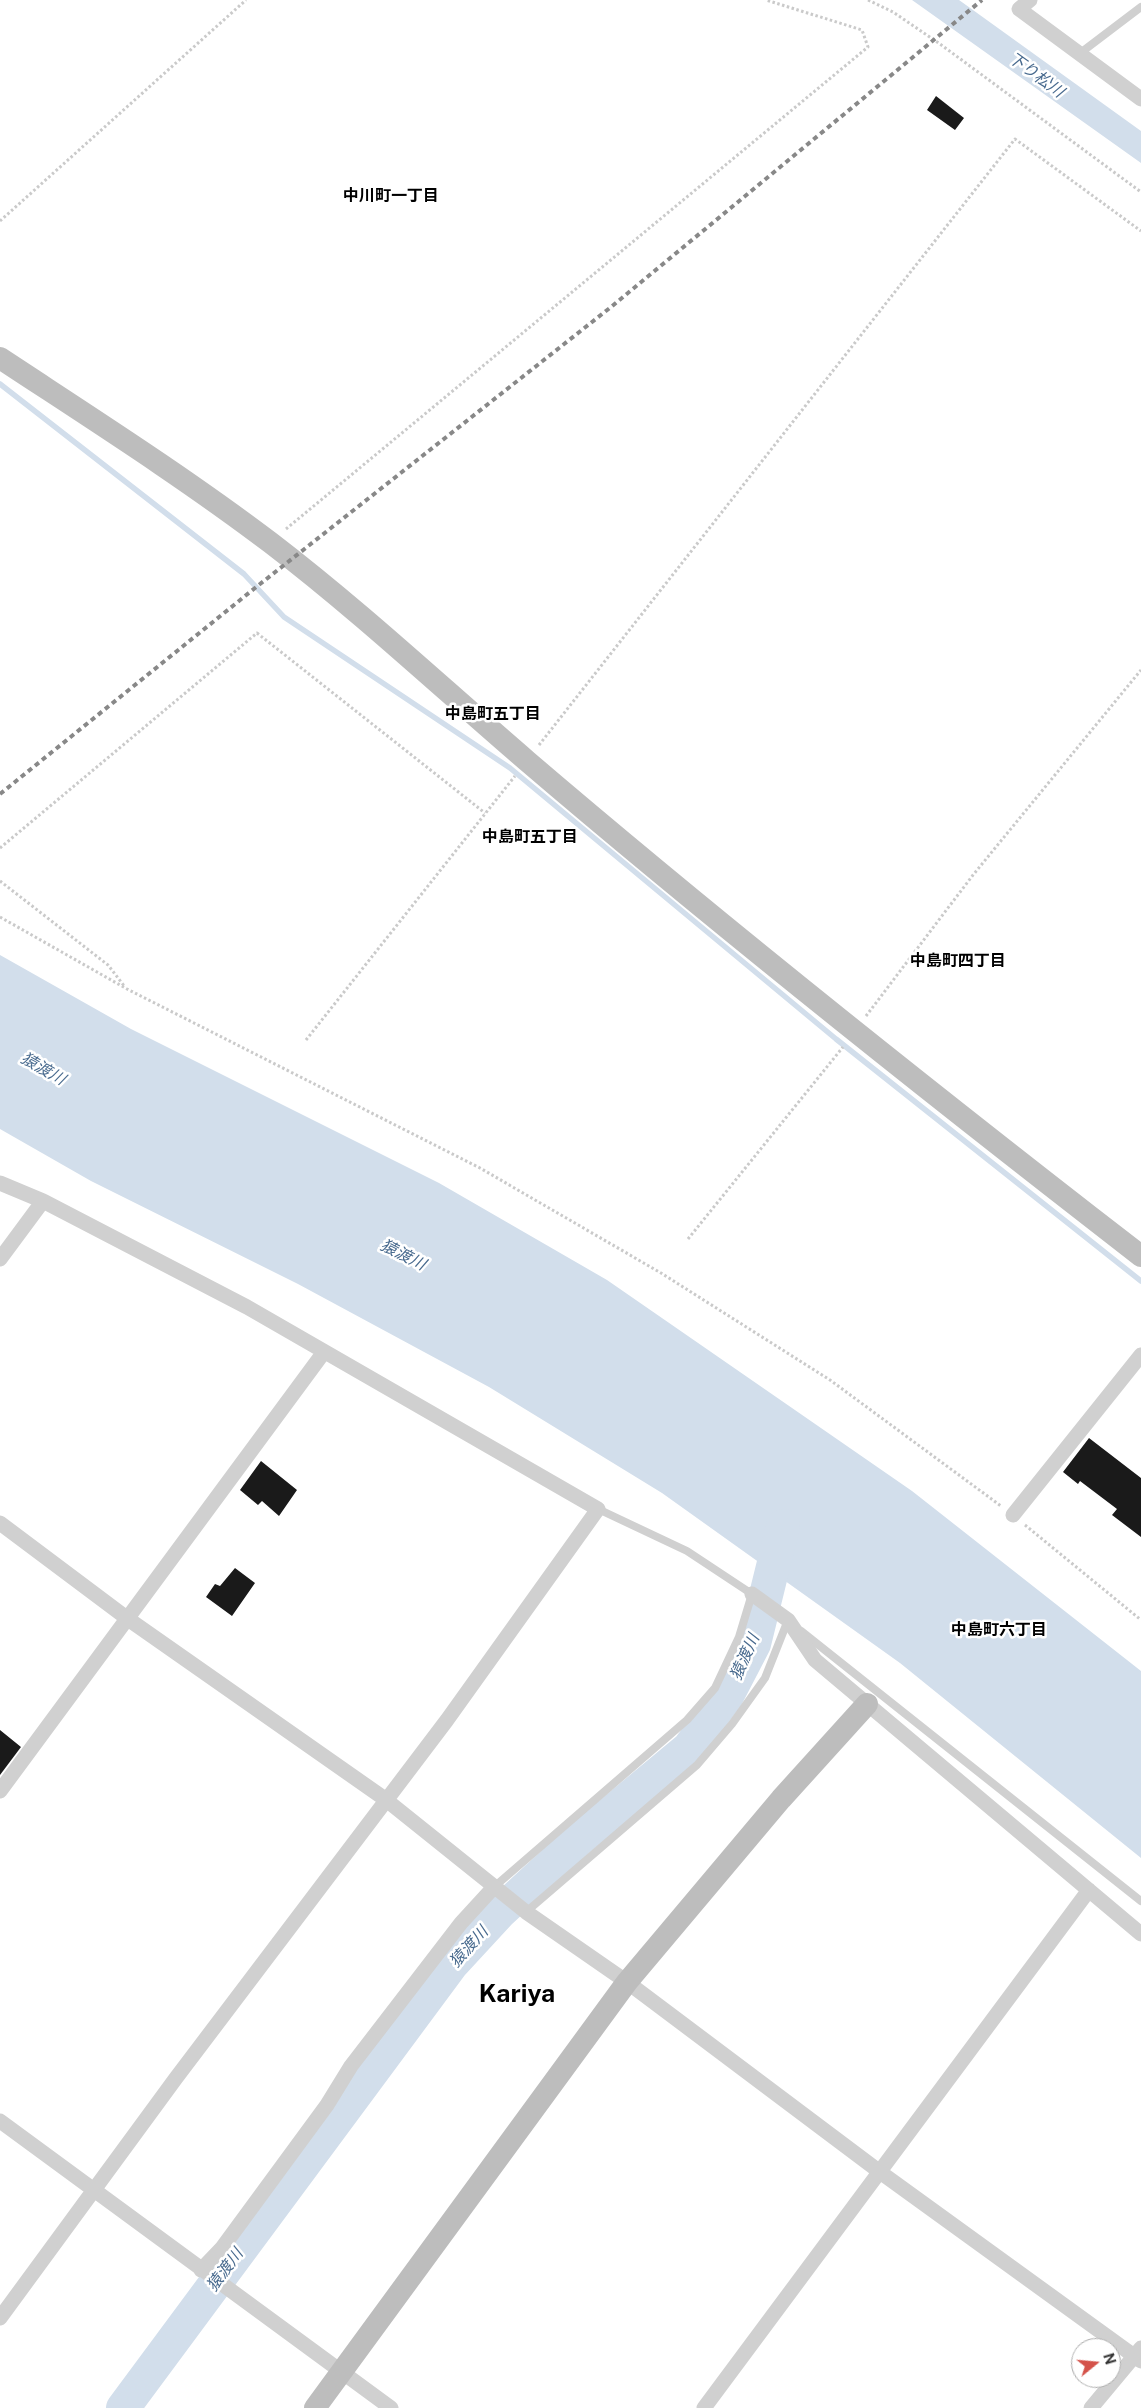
<!DOCTYPE html>
<html>
<head>
<meta charset="utf-8">
<style>
	body { margin:0 }
	#map { position:relative; width:1141px; height:2408px; overflow:hidden; background:#fff; font-family:"Public Sans",sans-serif }
	canvas { display:block }
	.north { position:absolute; left:1071px; top:2338px; width:50px; height:50px; box-sizing:border-box; background:#fff; border:1px solid #adadad; border-radius:50%; rotate:73deg; font-size:14px; font-weight:700; line-height:20px; text-align:center; color:#333 }
	.north::after { content:''; display:block; margin:auto; width:18px; height:22px; background:#d4524a; clip-path:polygon(50% 0,100% 100%,50% 72%,0 100%) }
</style>
</head>
<body>
<div id="map">
<canvas width="1141" height="2408"></canvas>
<div class="north">N</div>
</div>
<script>
const ctx = document.querySelector('canvas').getContext('2d');
ctx.lineJoin = 'round';
function paint(path, color) {
  ctx.fillStyle = color;
  ctx.fill(path, 'evenodd');
}
function stroke(path, color, width, dash) {
  ctx.strokeStyle = color;
  ctx.lineWidth = width;
  ctx.lineCap = dash ? 'butt' : 'round';
  ctx.setLineDash(dash || []);
  ctx.stroke(path);
}
function label(font, color, halo, rows, align = 'center') {
  ctx.font = font + ' "Public Sans","Noto Sans JP",sans-serif';
  ctx.lineWidth = 5;
  ctx.setLineDash([]);
  ctx.textBaseline = 'middle';
  ctx.strokeStyle = halo;
  ctx.fillStyle = color;
  for (const [text, x, y, turn = 0] of rows) {
    ctx.save();
    ctx.translate(x, y);
    ctx.rotate((+turn || 0) * Math.PI / 180);
    ctx.textAlign = isNaN(turn) ? turn : align;
    if (halo) ctx.strokeText(text, 0, 0);
    ctx.fillText(text, 0, 0);
    ctx.restore();
  }
}
paint(new Path2D(`
	M912,0H959L966,5L1141,131V163Z
	M0,955L131,1029L439,1183L607,1280L912,1491L1141,1671V1858L900,1663L662,1493L489,1387L298,1284L91,1181L0,1129Z`), '#d2deeb');
stroke(new Path2D(`
	M0,384L244,574L284,617L510,768L836,1039L1141,1281`), '#d2deeb', 5.5);
stroke(new Path2D(`
	M123,2408L452,1964L500,1912L577,1841L689,1748L727,1696L754,1644L783,1526`), '#d2deeb', 34);
paint(new Path2D(`
	M936,96L964,118L955,130L927,110Z
	M1089,1438L1141,1478V1537L1112,1515L1117,1509L1080,1481L1078,1484L1063,1472Z
	M261,1461L297,1490L279,1516L262,1501L258,1505L240,1490Z
	M235,1568L255,1583L232,1616L206,1597L215,1584L220,1586Z
	M0,1730L21,1747L0,1775Z`), '#1a1a1a');
stroke(new Path2D(`
	M868,0L893,12L940,44L1141,192
	M0,221L246,0
	M286,529L868,47L862,30L766,0
	M539,745L1015,139L1141,231
	M0,848L257,633L485,813
	M0,881L108,965L125,987
	M0,917L127,989L480,1168L661,1273L830,1380L1001,1506
	M866,1016L973,875L1141,670
	M306,1040L515,776
	M688,1239L843,1047
	M1025,1525L1141,1620`), '#cacaca', 3, [2.5, 2.5]);
stroke(new Path2D(`
	M1079,54L1141,7
	M801,1631L1141,1901
	M494,1887L687,1720L715,1688L739,1637L752,1594L687,1551L598,1509
	M526,1912L697,1765L732,1724L765,1678L788,1620`), '#d0d0d0', 8);
stroke(new Path2D(`
	M1030,0L1019,9L1141,99
	M0,1183L43,1201L247,1307L598,1509L447,1720L176,2078L0,2318
	M0,1259L43,1201
	M1013,1515L1141,1355
	M0,1523L128,1619L385,1799L526,1912L627,1982L880,2172L1141,2361
	M752,1594L788,1620L815,1660L1141,1934
	M0,1791L324,1352
	M0,2121L391,2408
	M201,2270L222,2248L327,2105L351,2066L461,1923L494,1887
	M704,2408L1089,1890
	M1091,2408L1141,2348`), '#d0d0d0', 15);
stroke(new Path2D(`
	M0,358C91,418 184,477 271,543C361,612 442,688 527,761C727,932 933,1095 1141,1256
	M315,2408L627,1982L781,1799L867,1704`), '#bdbdbd', 22);
stroke(new Path2D(`
	M0,794L255,588L611,307L982,0`), '#888', 4, [5, 4]);
label('italic 16px', '#486a8e', '#fff', [
	["下り松川",1036,75,36],
	["猿渡川",43,1069,30],
	["猿渡川",403,1255,27],
	["猿渡川",745,1657,-66],
	["猿渡川",469,1947,-48],
	["猿渡川",225,2270,-53]
]);
label('bold 16px', '#000', '#fff', [
	["中川町一丁目",391,196],
	["中島町五丁目",493,714],
	["中島町五丁目",530,837],
	["中島町四丁目",958,961],
	["中島町六丁目",999,1630]
]);
label('bold 25px', '#000', '#fff', [
	["Kariya",517,1994]
]);
</script>
</body>
</html>
